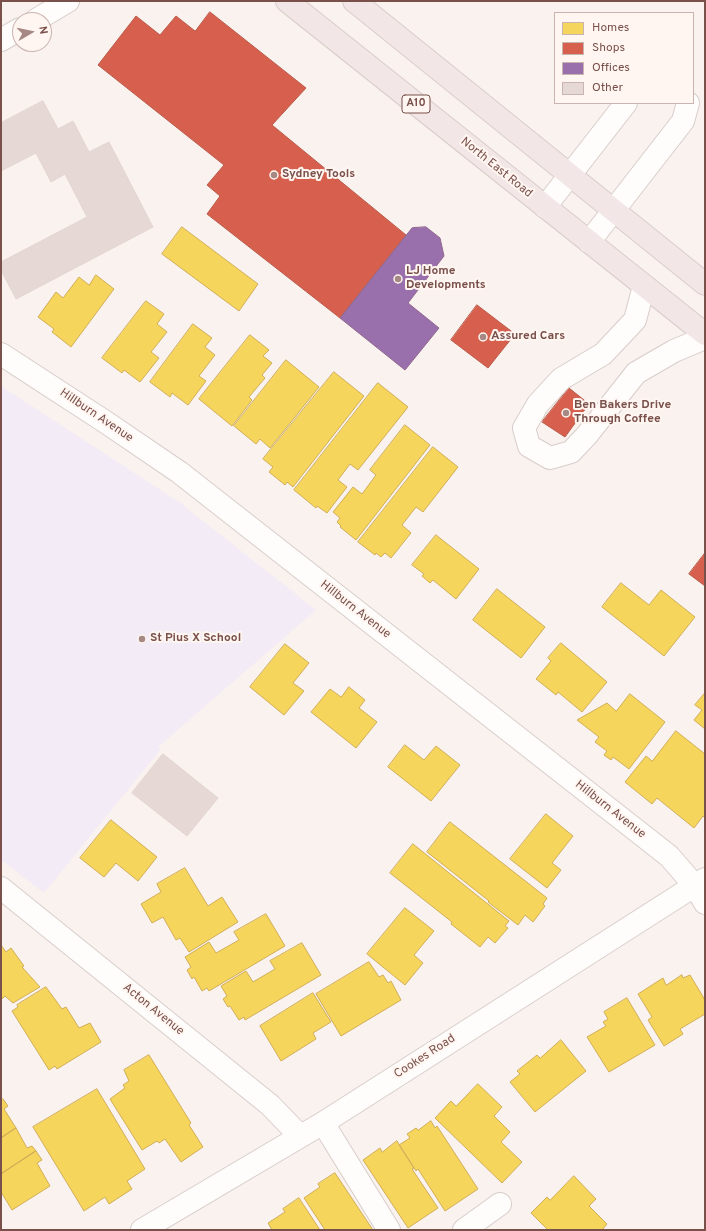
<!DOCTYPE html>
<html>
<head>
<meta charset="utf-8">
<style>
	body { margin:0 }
	#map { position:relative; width:706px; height:1231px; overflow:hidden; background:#f9f2ee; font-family:Overpass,sans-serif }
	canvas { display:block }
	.frame { position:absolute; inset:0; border:2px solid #7a504b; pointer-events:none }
	.legend { position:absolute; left:554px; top:12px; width:140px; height:92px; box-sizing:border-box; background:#fff6f1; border:1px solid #cab4af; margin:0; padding:5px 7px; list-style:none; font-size:12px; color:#7a504b }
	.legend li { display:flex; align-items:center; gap:8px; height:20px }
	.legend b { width:20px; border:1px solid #cab4af }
	.north { position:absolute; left:12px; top:12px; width:40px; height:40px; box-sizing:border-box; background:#fff6f1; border:1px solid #cab4af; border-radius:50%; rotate:81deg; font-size:11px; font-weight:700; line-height:16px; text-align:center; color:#7a504b }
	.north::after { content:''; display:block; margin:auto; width:14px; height:18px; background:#a68984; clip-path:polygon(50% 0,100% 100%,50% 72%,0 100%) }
</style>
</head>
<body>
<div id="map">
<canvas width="706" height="1231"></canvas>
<div class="frame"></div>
<ul class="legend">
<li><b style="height:11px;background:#f6d55c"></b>Homes</li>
<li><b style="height:11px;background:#d6604d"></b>Shops</li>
<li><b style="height:11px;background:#9970ab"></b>Offices</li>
<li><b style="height:11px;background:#e6d8d5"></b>Other</li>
</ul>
<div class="north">N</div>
</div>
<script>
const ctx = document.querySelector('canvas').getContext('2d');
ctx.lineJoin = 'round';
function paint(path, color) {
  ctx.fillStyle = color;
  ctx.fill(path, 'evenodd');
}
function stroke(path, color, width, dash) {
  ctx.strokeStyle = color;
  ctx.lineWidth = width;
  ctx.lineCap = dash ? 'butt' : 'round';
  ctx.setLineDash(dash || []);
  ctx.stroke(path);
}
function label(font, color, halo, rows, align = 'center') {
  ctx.font = font + ' Overpass,sans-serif';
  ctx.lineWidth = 4;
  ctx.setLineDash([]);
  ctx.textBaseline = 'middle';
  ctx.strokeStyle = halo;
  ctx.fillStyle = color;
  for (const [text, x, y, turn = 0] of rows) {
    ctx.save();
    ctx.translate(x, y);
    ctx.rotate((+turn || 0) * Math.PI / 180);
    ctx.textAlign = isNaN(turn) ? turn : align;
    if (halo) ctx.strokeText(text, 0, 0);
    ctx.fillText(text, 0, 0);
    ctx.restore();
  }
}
paint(new Path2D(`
	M1,386L179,502L316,610L158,747L161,749L44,893L1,860Z`), '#f3ebf5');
const homes = new Path2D(`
	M182,227L258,284L239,311L162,254Z
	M96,275L114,289L71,347L52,332L54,329L38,317L56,292L63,298L79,277L89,285Z
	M146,301L164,314L157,324L167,332L151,352L159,358L140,382L124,370L122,373L102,358Z
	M193,324L212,338L205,347L215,355L199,376L206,381L188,405L172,393L170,397L150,382Z
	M250,335L269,350L263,356L272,363L262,375L265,378L249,397L252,400L232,426L199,399Z
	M286,360L319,387L270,448L260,439L256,444L234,426Z
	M334,372L364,396L293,487L287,482L285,485L269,472L273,467L263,459Z
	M378,383L408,407L358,470L350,464L338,480L347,487L327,513L317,506L316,508L294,490Z
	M405,425L430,445L356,540L340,527L341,526L337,522L340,518L333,512L353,487L362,494L376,475L370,470Z
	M433,447L458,467L423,512L416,507L402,525L411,533L391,558L385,553L381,557L376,553L375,555L358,542Z
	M436,535L479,569L456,599L433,580L430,583L422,576L424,574L412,565Z
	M621,583L649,605L661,590L695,617L664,656L602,607Z
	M497,589L545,627L521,658L473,620Z
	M561,643L607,682L582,712L558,692L556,695L536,679L551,661L548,658Z
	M285,644L309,663L293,683L304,691L284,715L250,687Z
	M349,687L365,700L359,708L377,722L356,748L311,712L330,689L341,697Z
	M705,693V729L694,720L702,710L695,705Z
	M630,694L665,722L629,769L613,757L611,760L604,755L607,751L595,742L599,737L577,720L607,703L616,711Z
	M676,731L705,754V818L703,816L694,828L657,798L652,804L625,782L646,756L652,761Z
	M405,745L424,760L436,746L460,765L431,801L388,767Z
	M546,814L573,836L552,863L561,870L547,888L510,859Z
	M111,820L157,857L138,881L116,863L104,877L80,858Z
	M450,822L547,898L543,904L545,906L533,922L525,915L518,925L488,902L489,901L427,852Z
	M413,844L509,921L505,926L508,928L495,943L488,937L480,947L451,924L452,922L390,873Z
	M185,868L208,906L222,897L238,922L189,952L180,938L176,940L163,917L152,923L141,904L161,892L157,884Z
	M405,908L434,931L414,955L423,963L405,985L367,954Z
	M266,914L285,946L209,991L207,988L202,991L194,977L192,979L187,970L191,967L185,957L209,942L216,953L239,940L234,932Z
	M302,943L321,975L245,1020L244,1017L239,1020L230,1006L228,1007L223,999L227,996L221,986L246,971L253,982L275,969L270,961Z
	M1,945L6,952L11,948L24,966L22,967L40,987L13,1003L5,996L1,1000Z
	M369,962L379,977L383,975L388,983L391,981L401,1000L341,1036L316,994Z
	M682,975L683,978L690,975L705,1000V1014L680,1029L683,1034L664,1046L648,1020L652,1017L638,994L663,978L666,985Z
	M46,987L62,1009L66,1007L79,1028L90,1023L101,1042L57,1069L55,1066L49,1070L12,1011L18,1007L17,1005Z
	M313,993L331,1022L313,1033L316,1039L281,1061L260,1026Z
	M627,998L655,1045L609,1072L587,1037L606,1026L603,1022L608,1019L604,1012Z
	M561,1040L586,1071L535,1112L510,1082L520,1074L517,1071L537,1055L540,1058Z
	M149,1055L191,1123L189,1125L203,1147L181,1162L165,1139L159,1143L157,1141L142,1150L110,1099L125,1088L123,1085L129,1081L124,1070Z
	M478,1084L502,1107L494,1116L510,1132L501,1142L522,1162L502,1183L435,1118L451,1101L456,1106Z
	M97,1089L145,1169L127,1181L132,1189L109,1204L105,1197L84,1211L33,1127Z
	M3,1099L8,1106L4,1109L16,1128L1,1138V1100Z
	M431,1121L435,1128L437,1126L478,1189L445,1211L418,1169L416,1171L399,1145L410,1138L407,1134L416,1128L418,1130Z
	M16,1128L27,1148L32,1146L36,1151L1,1174V1138Z
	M397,1141L414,1168L412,1169L438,1208L408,1228L363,1160L380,1148L382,1152Z
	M36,1151L42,1160L37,1163L50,1186L12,1210L1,1192V1174Z
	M335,1173L373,1230H325L304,1198L320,1187L318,1184Z
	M574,1176L596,1199L589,1206L607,1224L602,1230H548L531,1213L547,1197L550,1200Z
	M299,1198L320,1230H272L268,1223L285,1212L283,1209Z`);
paint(homes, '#f6d55c');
stroke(homes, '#d1ad57', 1);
const shops = new Path2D(`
	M210,12L306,88L272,125L406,235L340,318L207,214L220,196L207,185L224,165L98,65L136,16L160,35L176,16L195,31Z
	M477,305L515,334L488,368L451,340Z
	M569,388L589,404L565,437L542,422Z
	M705,553V586L689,574Z`);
paint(shops, '#d6604d');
stroke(shops, '#ba5b4c', 1);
const offices = new Path2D(`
	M426,227L440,238L444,256L408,303L439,328L405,370L340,318L412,228Z`);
paint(offices, '#9970ab');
stroke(offices, '#90668e', 1);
const building = new Path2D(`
	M43,101L58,129L73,121L89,152L109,142L153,227L16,299L1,270V262L87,217L65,174L51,182L36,153L1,171V123Z
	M163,754L218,798L187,836L132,793Z`);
paint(building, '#e6d8d5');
stroke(building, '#e3d4d0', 1);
const minor = new Path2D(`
	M36,20L68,1
	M1,40L20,29
	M545,207L626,103
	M589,242L683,121L688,103
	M644,286L635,320L603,354L561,379L538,404L524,428L529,446L550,458L571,452L587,435L636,373L674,351L705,338
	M1,354L104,421L179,472L669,856L695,886L705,903
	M1,888L270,1105L300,1136
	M323,1123L389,1230
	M142,1230L323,1123L705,879
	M464,1230L500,1204`);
const highway = new Path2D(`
	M287,1L705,334
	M354,1L705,284`);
stroke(minor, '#d8cdca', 24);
stroke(highway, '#dacdca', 24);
stroke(minor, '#fefdfc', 22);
stroke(highway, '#f2e7e6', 22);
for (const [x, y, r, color] of [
	[274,175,4,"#a68984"],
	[398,279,4,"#a68984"],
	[483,337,4,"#a68984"],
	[566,413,4,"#a68984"],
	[142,639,4,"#a68984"]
]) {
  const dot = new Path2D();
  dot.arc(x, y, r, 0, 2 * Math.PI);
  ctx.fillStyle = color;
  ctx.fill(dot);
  stroke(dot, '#fff6f1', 1.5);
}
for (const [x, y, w] of [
	[416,104,28]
]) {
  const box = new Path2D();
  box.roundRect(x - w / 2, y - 9, w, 18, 3);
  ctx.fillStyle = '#fff6f1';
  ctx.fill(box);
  stroke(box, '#7a504b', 1);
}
label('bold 11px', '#7a504b', null, [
	["A10",416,104]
]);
label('12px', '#7a504b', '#fff6f1', [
	["North East Road",496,168,39],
	["Hillburn Avenue",96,416,34],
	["Hillburn Avenue",355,610,38],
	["Hillburn Avenue",610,810,38],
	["Acton Avenue",153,1010,39],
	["Cookes Road",425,1057,-33]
]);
label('bold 12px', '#7a504b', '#fff6f1', [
	["Sydney Tools",282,175],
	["LJ Home",406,272],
	["Developments",406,286],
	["Assured Cars",491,337],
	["Ben Bakers Drive",574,406],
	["Through Coffee",574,420],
	["St Pius X School",150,639]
], 'left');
</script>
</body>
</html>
